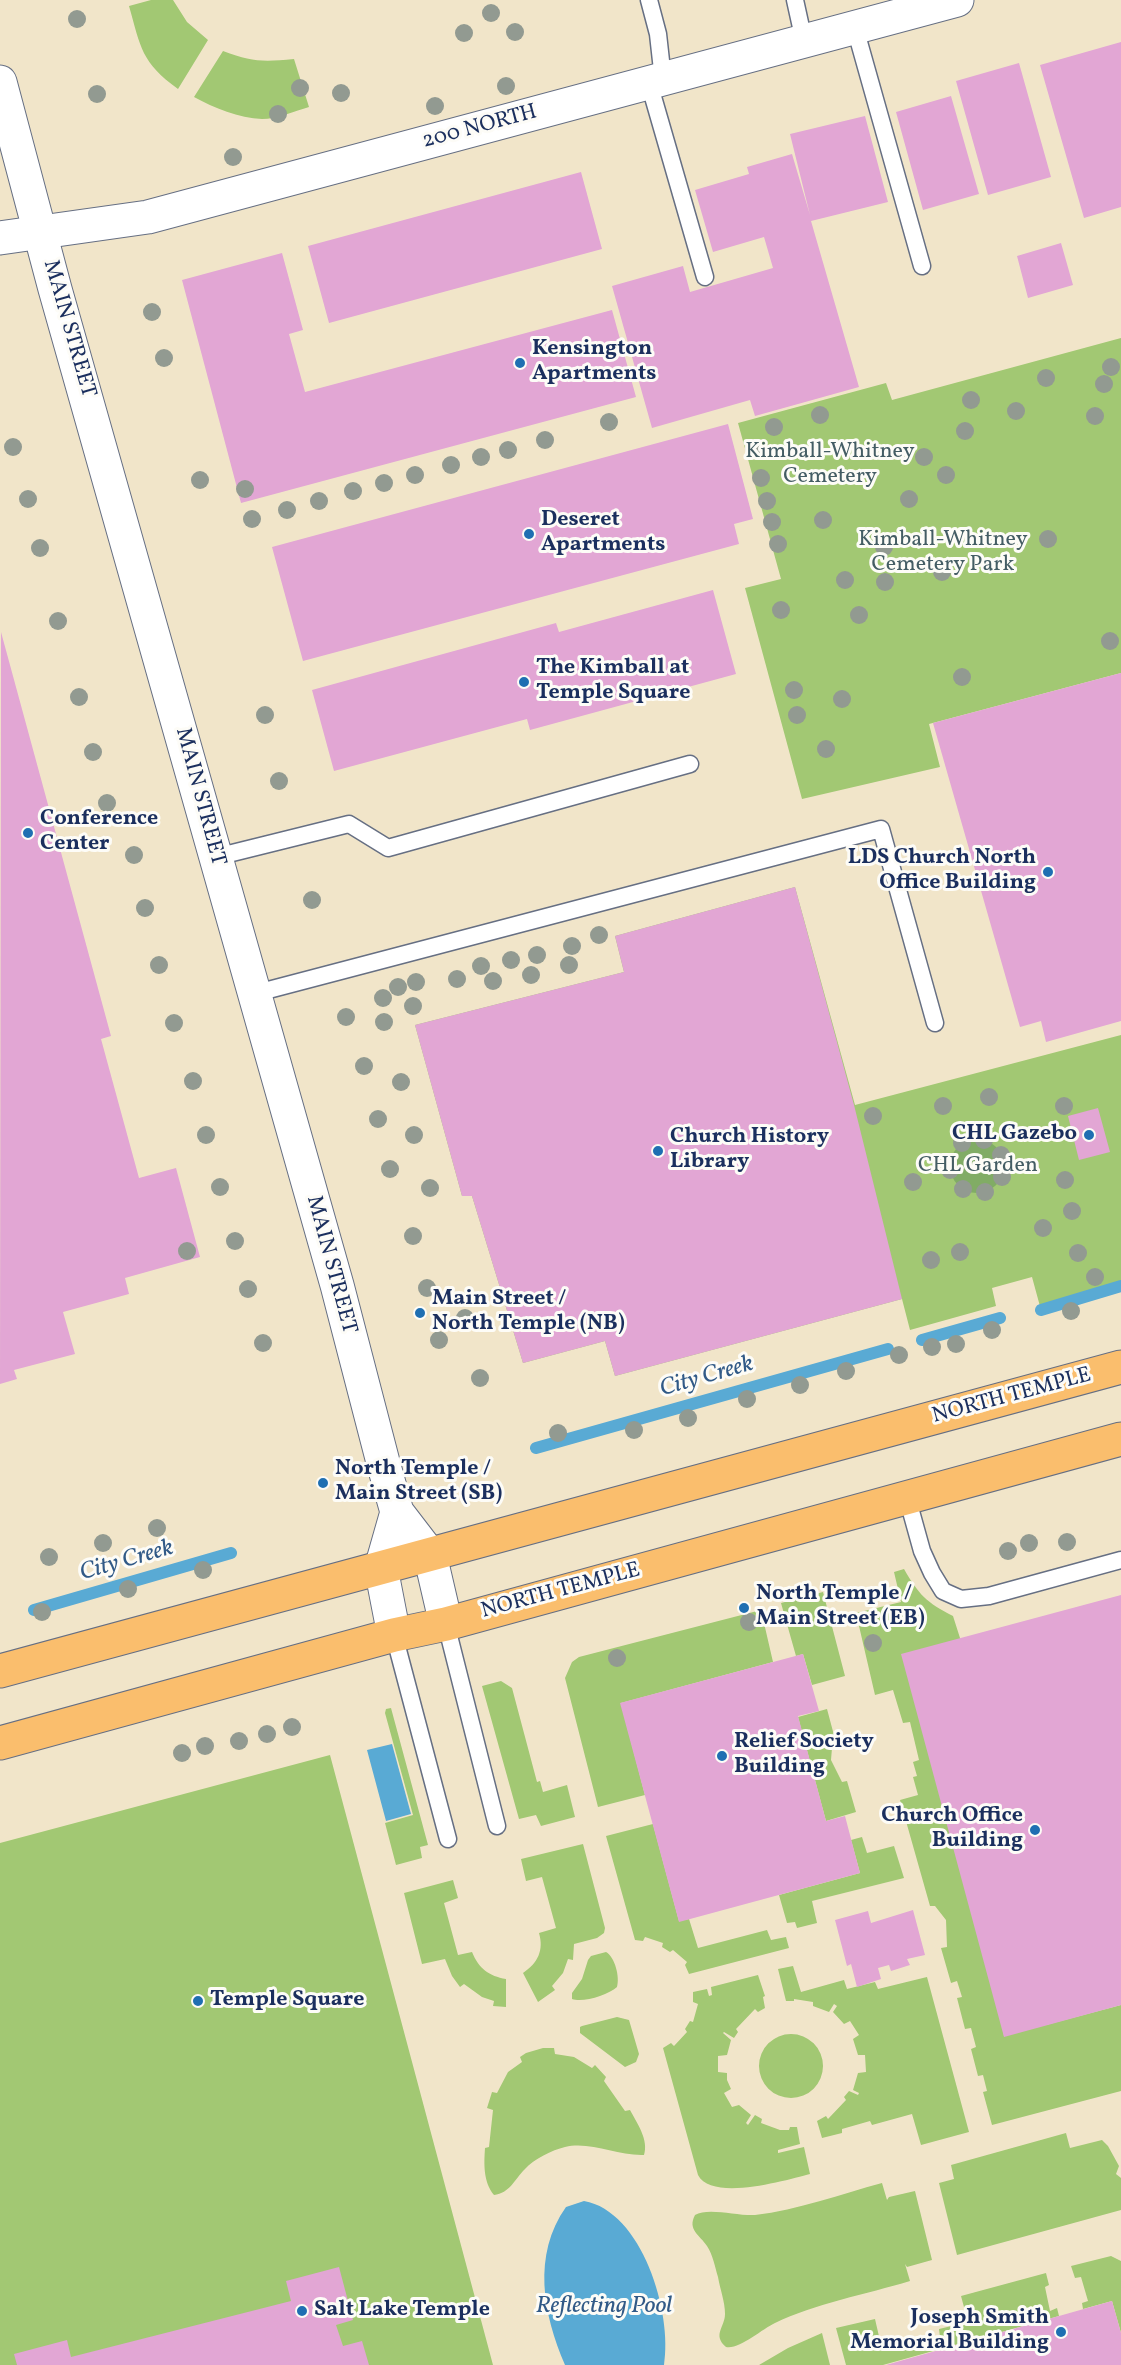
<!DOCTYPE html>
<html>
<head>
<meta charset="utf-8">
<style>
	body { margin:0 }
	canvas { display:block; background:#f1e5c9 }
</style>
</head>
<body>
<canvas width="1121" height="2365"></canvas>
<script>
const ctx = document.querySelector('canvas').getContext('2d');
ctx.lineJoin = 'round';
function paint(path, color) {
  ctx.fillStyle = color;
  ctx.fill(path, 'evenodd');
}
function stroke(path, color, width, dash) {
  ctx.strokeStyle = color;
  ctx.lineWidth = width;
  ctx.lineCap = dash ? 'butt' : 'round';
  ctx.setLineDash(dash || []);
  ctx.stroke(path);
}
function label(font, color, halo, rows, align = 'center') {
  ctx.font = font + ' Vollkorn,serif';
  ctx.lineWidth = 6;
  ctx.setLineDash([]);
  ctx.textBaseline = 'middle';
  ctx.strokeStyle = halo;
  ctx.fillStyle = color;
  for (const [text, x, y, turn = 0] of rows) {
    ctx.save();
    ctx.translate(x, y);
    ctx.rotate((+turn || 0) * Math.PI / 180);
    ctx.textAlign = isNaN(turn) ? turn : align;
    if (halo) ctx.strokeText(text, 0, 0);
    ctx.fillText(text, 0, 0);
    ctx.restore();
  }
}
paint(new Path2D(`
	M151,0H173L187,22L208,40L178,89C141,62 141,48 129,6Z
	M223,51C252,62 263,62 294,59L309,107C295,111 277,119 262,119C239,118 214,108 194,97Z
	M1121,338V673L929,724L940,767L802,799L745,588L781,579L738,423L886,383L892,400Z
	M795,887L855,1105L1121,1035V1287L1041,1310L1032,1277L992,1288L996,1306L910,1330L902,1299L615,1376L605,1341L523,1363L472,1196H462L415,1025L624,972L615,936Z
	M904,1569C919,1595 926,1602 953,1616L960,1638L1004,2036L1121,2005V2091L992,2125L983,2092L987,2091L983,2075L978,2076L971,2049L976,2047L971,2028L965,2029L957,1998L962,1997L957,1981L951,1983L941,1948L947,1947L946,1920L935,1906H930L900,1800L918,1795L913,1777L917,1776L913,1762L919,1760L910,1722L903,1723L893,1690L875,1695L856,1613L901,1602L894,1572Z
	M823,1592L845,1676L812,1685L803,1654L796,1656L781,1603Z
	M761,1610L773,1662L621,1703L645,1795L598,1807L565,1678L572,1662L579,1657Z
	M501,1681L512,1688L537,1782L540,1781L543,1792L567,1785L575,1817L541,1826L536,1815L519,1819L482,1686Z
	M391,1708L428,1845L420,1847L422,1858L396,1865L385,1823L413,1815L385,1713L386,1709Z
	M827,1709L835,1739L830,1740L832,1748L831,1760L842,1782L847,1781L856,1812L826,1821L798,1717Z
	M330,1755L493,2365H0V1843Z
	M653,1824L679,1921L689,1919L698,1948L767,1930L771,1940L786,1937L789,1948L689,1974L685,1965L687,1962L673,1950L670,1952L662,1947L663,1943L645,1937L643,1941L635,1940L606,1836Z
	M862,1837L867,1853L894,1846L904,1878L812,1901L817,1923L797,1928L795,1922L787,1923L779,1895L860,1873L851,1840Z
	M583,1844L605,1928L604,1933L597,1938L574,1944L573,1960L568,1959L563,1973L552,1986L555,1990L538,2002L523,1973C538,1963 544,1950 539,1933L556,1928L542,1877L526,1881L521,1859Z
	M453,1880L458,1898L444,1903L458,1955L472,1952C479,1969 489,1976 506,1979V2007L493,2006L494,2001L482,1997L464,1984L460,1987L452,1976L445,1959L422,1964L404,1893Z
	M606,1952C615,1957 620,1977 617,1987C608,1995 583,2003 572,1999V1993L582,1979L588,1960L591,1956Z
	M793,1966L801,1992L844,1980L847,1989L875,1982L878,1989L927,1977L969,2132L921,2145L912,2114L872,2125L870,2121L842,2129V2133L822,2138L817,2121L826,2116L828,2119L846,2100L844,2097L849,2091L858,2095L859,2093L853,2090L858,2073L866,2072L865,2055H858L853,2039L859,2035L850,2021L844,2024L833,2012L837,2006L834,2004L829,2012L813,2006V2002L794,1999V2001H786L778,1969Z
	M758,1975L765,1996L763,1997L765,2008L758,2012L755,2009L736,2029L738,2032L734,2038L724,2032L723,2033L731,2040L727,2055L718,2056V2072L727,2073V2080L731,2089L724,2093L732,2107L739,2105L751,2115L746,2123L748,2125L755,2115L762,2119L761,2123L780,2130H789L790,2127H797L800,2144L778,2150V2153L804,2147L810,2174C787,2180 712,2202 698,2175L663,2048L671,2043L674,2046L687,2032L685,2029L690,2021L693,2022L698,2004L693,2002V1992L707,1989L709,1996L712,1995L711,1987Z
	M617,2017L629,2020L639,2054L636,2062L625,2067L580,2033V2027L582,2026Z
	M759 2066a32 32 0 1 1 64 0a32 32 0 1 1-64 0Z
	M543,2048H554L555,2054L574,2057L592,2068L595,2065L606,2077L604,2081L625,2111L630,2110C637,2123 649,2140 644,2155C617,2156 591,2141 565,2147C552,2150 534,2159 525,2169C514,2180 510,2193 494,2195C483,2182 484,2163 485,2148L489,2147L493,2110L487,2108L492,2092L497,2093L508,2072L522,2062L520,2057L526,2053Z
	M1066,2133L1070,2148L1102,2140L1108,2146L1119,2166L1116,2174L1121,2178V2210L957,2255L939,2183L954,2179L951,2165Z
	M882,2183L887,2200L889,2197L915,2191L932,2260L907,2267L905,2264L910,2281C867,2294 814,2304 775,2323C762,2329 739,2350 726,2347C712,2335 725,2327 725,2314C725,2302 720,2289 718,2277C715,2267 713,2255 707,2246C700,2235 687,2230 695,2215C708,2207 737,2216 755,2215C798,2210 841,2194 882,2183Z
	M1111,2256L1121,2261V2333L1112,2301L1083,2309L1082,2303L1088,2301L1081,2277L1075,2278L1071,2266Z
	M1046,2273L1049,2285L1045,2287L1050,2311L1057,2308L1059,2316L883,2365H846L836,2328L875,2319L881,2345L905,2339L908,2345L940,2337L939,2329L968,2322L961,2296Z
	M822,2333L830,2365H759L788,2348Z`), '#a2c873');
paint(new Path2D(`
	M950 1166a27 27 0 1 1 54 0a27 27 0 1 1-54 0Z`), '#81ac65');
paint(new Path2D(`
	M392,1744L411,1814L386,1821L367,1750Z
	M584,2201C642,2211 673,2313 664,2365H565C543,2314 532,2255 566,2207Z`), '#59aad4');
stroke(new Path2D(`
	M1041,1310L1121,1286
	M922,1340L1000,1318
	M536,1448L888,1349
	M34,1610L231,1553`), '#59aad4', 12);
paint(new Path2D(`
	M1121,42V207L1084,218L1040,65Z
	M1019,63L1051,177L988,195L956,81Z
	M951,96L979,194L923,210L896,112Z
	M865,116L888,202L811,221L859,387L755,416L750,400L652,428L612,286L683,266L690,292L773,268L764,237L713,252L695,190L749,174L747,167L792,154L810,215L790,134Z
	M581,172L602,249L329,323L308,246Z
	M1061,243L1073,285L1028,298L1017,256Z
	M282,253L303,330L289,334L305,392L612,310L636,397L241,503L182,280Z
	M728,424L753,519L734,524L739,544L303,661L272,547Z
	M713,590L736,674L530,730L527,719L334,771L312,690L556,623L559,632Z
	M1,632L111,1036L101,1039L139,1178L176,1168L200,1257L125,1278L129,1294L63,1312L75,1354L14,1370L17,1379L0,1384Z
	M1121,673V1021L1046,1042L1041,1021L1020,1027L933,723Z
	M795,887L854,1105L902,1299L615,1376L605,1341L523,1363L472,1196H462L415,1025L624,972L615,936Z
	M1098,1108L1110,1152L1079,1160L1068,1116Z
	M1121,1595V2005L1004,2037L901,1654Z
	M803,1654L819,1711L798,1716L826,1821L845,1816L860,1873L679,1922L620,1703Z
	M913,1910L925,1955L907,1959L910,1965L891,1971L889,1965L878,1968L881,1979L857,1987L851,1964L847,1966L835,1920L868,1911L871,1923Z
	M339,2267L353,2320L336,2325L343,2346L362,2341L369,2365H17L14,2354L67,2340L71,2357L291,2301L286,2281Z
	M1112,2301L1121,2333V2365H886Z`), '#e2a6d4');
const service = new Path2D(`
	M649,0L658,34L663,79
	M795,0L804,41
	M855,28L922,266
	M649,83L705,277
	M216,857L349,824L388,848L690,764
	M253,994L881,829L935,1023
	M907,1497L922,1551L932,1573L943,1591L961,1599L989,1596L1121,1560
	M446,1624L497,1826
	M394,1635L448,1839`);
const minor = new Path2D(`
	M0,238L148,217L957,0`);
const tertiary = new Path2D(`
	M0,82L55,289L337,1285L384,1466L397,1512L430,1555L446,1624
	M394,1635L381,1568L397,1512`);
const primary = new Path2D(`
	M0,1671L1121,1367
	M0,1743L394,1635L446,1624L1121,1439`);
stroke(service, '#666f83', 19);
stroke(minor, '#666f83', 35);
stroke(tertiary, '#666f83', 35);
stroke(primary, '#666f83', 35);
stroke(service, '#fff', 16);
stroke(minor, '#fff', 33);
stroke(tertiary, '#fff', 33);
stroke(primary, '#fabe6d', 33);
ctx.fillStyle = '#929a91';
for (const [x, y] of [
	[491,13],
	[77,19],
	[515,32],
	[464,33],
	[506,86],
	[300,88],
	[341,93],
	[97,94],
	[435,106],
	[278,114],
	[233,157],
	[152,312],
	[164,358],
	[1111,367],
	[1046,378],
	[1104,384],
	[971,400],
	[1016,411],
	[820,415],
	[1095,416],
	[609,422],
	[774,427],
	[965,431],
	[545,440],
	[13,447],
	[754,449],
	[508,450],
	[481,457],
	[924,457],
	[451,465],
	[415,475],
	[946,475],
	[761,478],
	[200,480],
	[384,483],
	[245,489],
	[353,491],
	[28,499],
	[909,499],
	[319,501],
	[767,501],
	[287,510],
	[252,519],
	[823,520],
	[772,522],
	[1048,539],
	[778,544],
	[884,547],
	[40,548],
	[942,572],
	[845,580],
	[885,582],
	[781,610],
	[859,615],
	[58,621],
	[1110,641],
	[962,677],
	[794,690],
	[79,697],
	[842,699],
	[265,715],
	[797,715],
	[826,749],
	[93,752],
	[279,781],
	[107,803],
	[134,855],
	[312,900],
	[145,908],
	[599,935],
	[572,946],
	[537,955],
	[511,960],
	[159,965],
	[569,965],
	[481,966],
	[531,975],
	[457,979],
	[493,981],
	[416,982],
	[398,987],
	[383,998],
	[413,1006],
	[346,1017],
	[384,1022],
	[174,1023],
	[364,1066],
	[193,1081],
	[401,1082],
	[989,1097],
	[943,1106],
	[1064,1106],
	[873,1116],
	[378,1119],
	[206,1135],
	[414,1135],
	[984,1140],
	[962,1143],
	[1001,1155],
	[390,1169],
	[950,1170],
	[1002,1177],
	[1065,1180],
	[913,1182],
	[220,1187],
	[430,1188],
	[963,1189],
	[985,1192],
	[1072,1211],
	[1043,1228],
	[413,1236],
	[235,1241],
	[187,1251],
	[960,1252],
	[1078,1253],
	[931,1260],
	[1095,1277],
	[427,1288],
	[248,1289],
	[1071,1311],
	[465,1318],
	[992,1330],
	[439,1340],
	[263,1343],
	[956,1344],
	[932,1347],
	[899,1355],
	[846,1371],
	[480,1378],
	[800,1385],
	[747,1399],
	[688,1418],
	[634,1430],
	[558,1433],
	[157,1528],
	[1067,1542],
	[103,1543],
	[1029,1543],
	[1008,1551],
	[49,1557],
	[203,1570],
	[128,1589],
	[42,1612],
	[749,1622],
	[873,1643],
	[617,1658],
	[292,1727],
	[267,1734],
	[239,1741],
	[205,1746],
	[182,1753]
]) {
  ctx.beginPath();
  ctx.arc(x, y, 9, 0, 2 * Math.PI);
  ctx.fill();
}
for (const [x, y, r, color] of [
	[520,363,6,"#1f6fb2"],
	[529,534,6,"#1f6fb2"],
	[524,682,6,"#1f6fb2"],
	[28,833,6,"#1f6fb2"],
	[1048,872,6,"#1f6fb2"],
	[1089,1135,6,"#1f6fb2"],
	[658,1151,6,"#1f6fb2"],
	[420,1313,6,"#1f6fb2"],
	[323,1483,6,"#1f6fb2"],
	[744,1608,6,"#1f6fb2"],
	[722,1756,6,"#1f6fb2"],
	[1035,1830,6,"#1f6fb2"],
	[198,2001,6,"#1f6fb2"],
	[302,2311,6,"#1f6fb2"],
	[1061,2332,6,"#1f6fb2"]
]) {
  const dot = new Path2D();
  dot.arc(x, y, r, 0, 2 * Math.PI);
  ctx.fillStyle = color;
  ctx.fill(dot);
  stroke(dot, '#fdfcf7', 2);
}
label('22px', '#1b2f5e', '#fdfcf7', [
	["200 NORTH",480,128,-15],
	["MAIN STREET",68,329,74],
	["MAIN STREET",199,797,75],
	["MAIN STREET",330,1265,75],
	["NORTH TEMPLE",1012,1397,-15],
	["NORTH TEMPLE",561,1592,-15]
]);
label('bold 22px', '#1b2f5e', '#fdfcf7', [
	["Kensington",532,350],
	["Apartments",532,375],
	["Deseret",541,521],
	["Apartments",541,546],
	["The Kimball at",536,669],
	["Temple Square",536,694],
	["Conference",40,820],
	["Center",40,845],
	["LDS Church North",1036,859,"right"],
	["Office Building",1036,884,"right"],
	["CHL Gazebo",1077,1135,"right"],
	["Church History",670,1138],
	["Library",670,1163],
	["Main Street /",432,1300],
	["North Temple (NB)",432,1325],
	["North Temple /",335,1470],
	["Main Street (SB)",335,1495],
	["North Temple /",756,1595],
	["Main Street (EB)",756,1620],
	["Relief Society",734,1743],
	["Building",734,1768],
	["Church Office",1023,1817,"right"],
	["Building",1023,1842,"right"],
	["Temple Square",210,2001],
	["Salt Lake Temple",314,2311],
	["Joseph Smith",1049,2319,"right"],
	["Memorial Building",1049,2344,"right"]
], 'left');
label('22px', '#445d64', '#fdfcf7', [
	["Kimball-Whitney",830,453],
	["Cemetery",830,478],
	["Kimball-Whitney",943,541],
	["Cemetery Park",943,566],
	["CHL Garden",978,1167]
]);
label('italic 24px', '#315a87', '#fdfcf7', [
	["City Creek",707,1378,-16],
	["City Creek",127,1562,-16],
	["Reflecting Pool",604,2308]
]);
</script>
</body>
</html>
